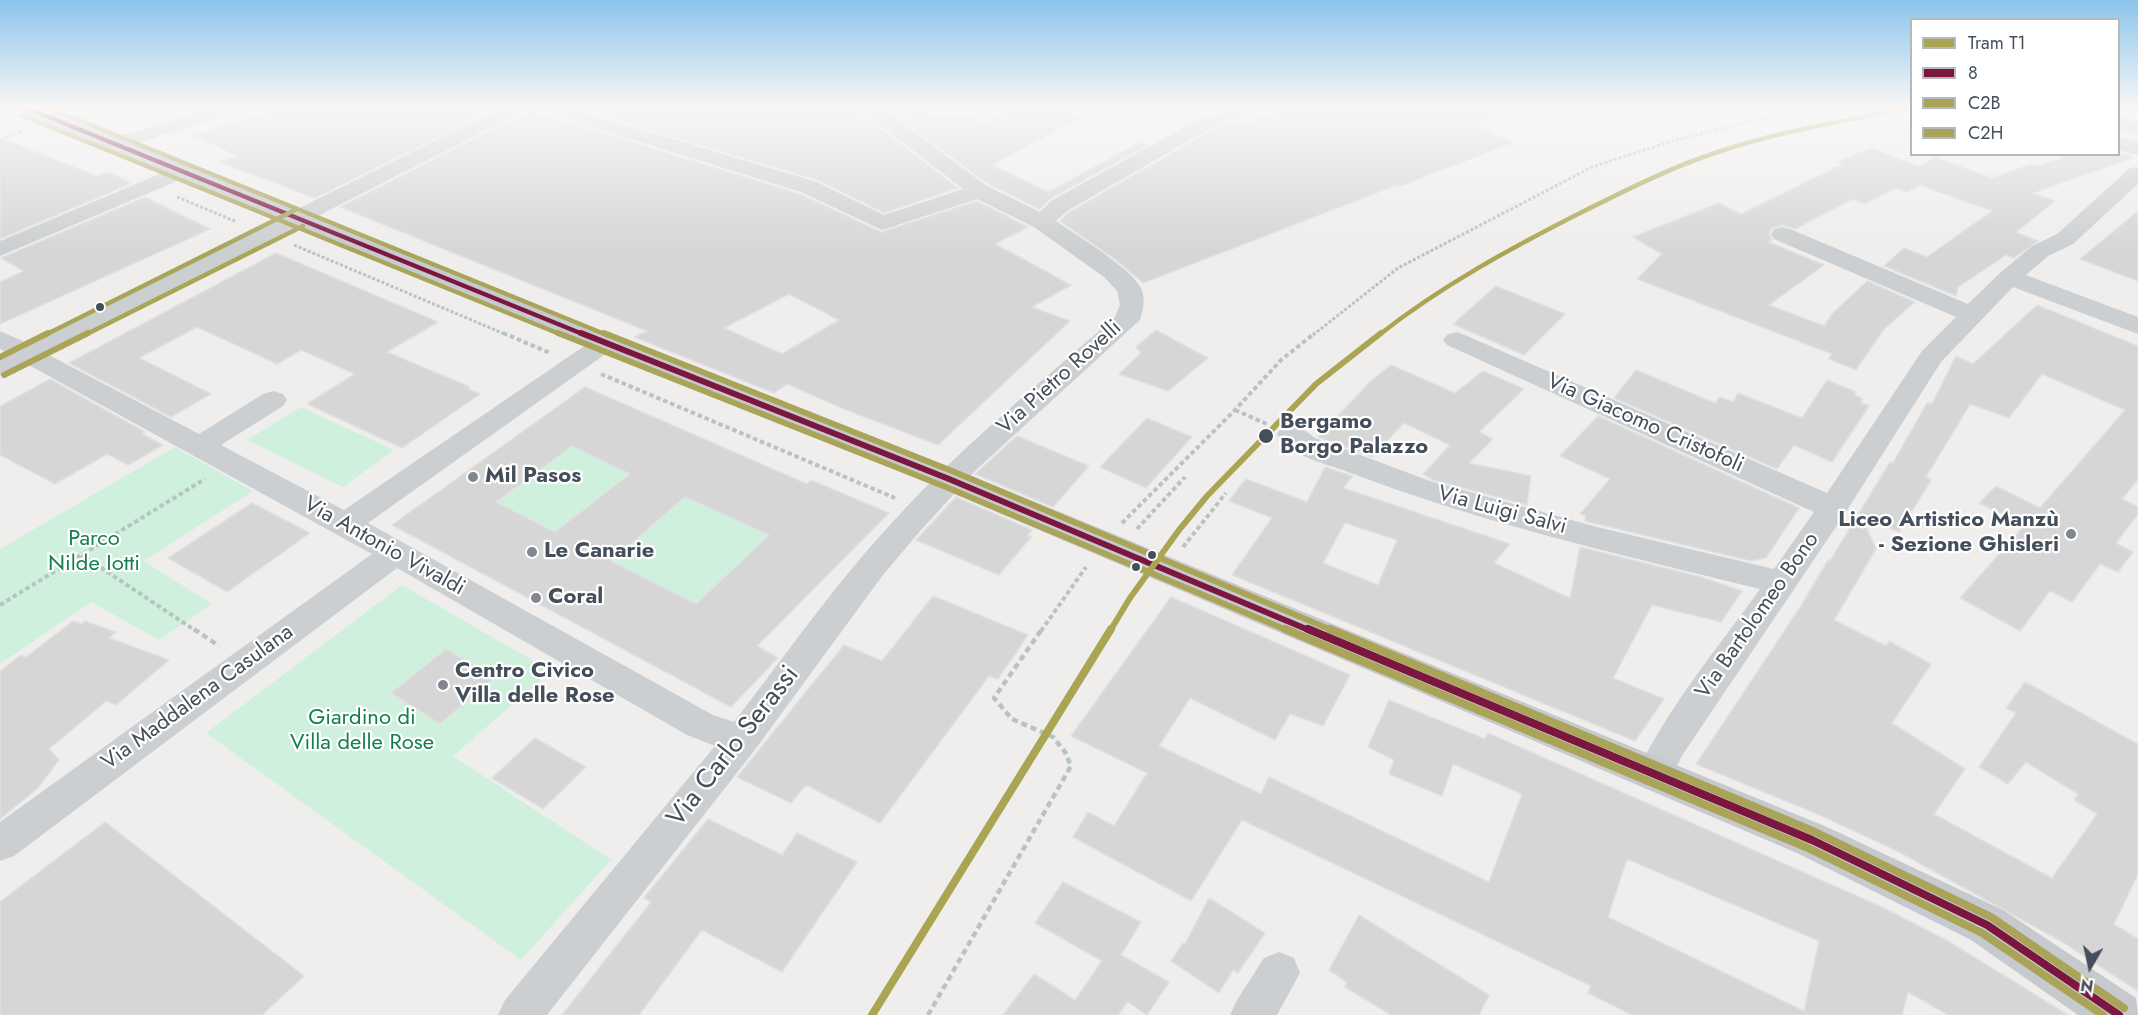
<!DOCTYPE html>
<html>
<head>
<meta charset="utf-8">
<style>
	body { margin:0 }
	#map { position:relative; width:2138px; height:1015px; overflow:hidden; background:#efeeed; font-family:Jost,sans-serif }
	canvas { display:block }
	.legend { position:absolute; left:1910px; top:18px; width:210px; height:138px; box-sizing:border-box; background:#fff; border:2px solid #b4b9bd; margin:0; padding:8px 10px; list-style:none; font-size:18px; color:#444f5b }
	.legend li { display:flex; align-items:center; gap:12px; height:30px }
	.legend b { width:30px; border:2px solid #b4b9bd }
	.north { position:absolute; left:2060px; top:937px; width:60px; height:60px; -webkit-text-stroke:4px #fff; paint-order:stroke; rotate:189deg; font-size:16px; font-weight:700; line-height:24px; text-align:center; color:#444f5b }
	.north::after { content:''; display:block; margin:auto; width:21px; height:27px; background:#444f5b; clip-path:polygon(50% 0,100% 100%,50% 72%,0 100%) }
</style>
</head>
<body>
<div id="map">
<canvas width="2138" height="1015"></canvas>
<ul class="legend">
<li><b style="height:8px;background:#aaa552"></b>Tram T1</li>
<li><b style="height:8px;background:#7b163e"></b>8</li>
<li><b style="height:8px;background:#aaa459"></b>C2B</li>
<li><b style="height:8px;background:#aaa459"></b>C2H</li>
</ul>
<div class="north">N</div>
</div>
<script>
const ctx = document.querySelector('canvas').getContext('2d');
ctx.lineJoin = 'round';
function paint(path, color) {
  ctx.fillStyle = color;
  ctx.fill(path, 'evenodd');
}
function stroke(path, color, width, dash) {
  ctx.strokeStyle = color;
  ctx.lineWidth = width;
  ctx.lineCap = dash ? 'butt' : 'round';
  ctx.setLineDash(dash || []);
  ctx.stroke(path);
}
function label(font, color, halo, rows, align = 'center') {
  ctx.font = font + ' Jost,sans-serif';
  ctx.lineWidth = 4.5;
  ctx.setLineDash([]);
  ctx.textBaseline = 'middle';
  ctx.strokeStyle = halo;
  ctx.fillStyle = color;
  for (const [text, x, y, turn = 0] of rows) {
    ctx.save();
    ctx.translate(x, y);
    ctx.rotate((+turn || 0) * Math.PI / 180);
    ctx.textAlign = isNaN(turn) ? turn : align;
    if (halo) ctx.strokeText(text, 0, 0);
    ctx.fillText(text, 0, 0);
    ctx.restore();
  }
}
paint(new Path2D(`
	M94,107H196L153,120L154,123L144,126Z
	M301,407L394,450L343,487L247,440Z
	M572,446L630,474L555,532L497,502Z
	M175,447L253,491L144,561L212,604L159,640L91,602L0,664V549Z
	M685,497L769,535L696,604L611,561Z
	M402,585L551,671L453,756L613,861L614,863L610,861L521,960L206,733Z`), '#d0f0de');
const building = new Path2D(`
	M287,107H499L315,198L220,162L238,156L192,135Z
	M529,107H535L539,113L800,194L881,232L977,201L1028,227L995,244L1071,285L1032,307L1070,321L938,445L844,409L787,384L774,393L634,337L647,331L340,207L525,113ZM789,294L839,320L782,354L724,328Z
	M572,107H857L861,113L958,188L884,213L818,180Z
	M884,107H904L905,114L921,109L932,117L937,115L945,119L962,112L985,122L1015,107H1057L1082,117L992,165L1049,192L1140,142L1148,145L1050,199L1040,209L988,184Z
	M1292,107H1514L1515,110L1475,124L1512,143L1400,186L1397,185L1143,283L1116,260L1060,221L1068,213L1212,130L1241,119L1247,123Z
	M0,138L97,176L108,172L132,183L0,239Z
	M1871,148L1920,167L1934,157L1992,178L2032,164L2037,166L2074,154H2127L2133,158L2033,193L2055,201L2016,232L2038,241L2014,258L2006,255L1958,287L1956,296L1884,266L1904,248L1927,257L1992,211L1920,185L1907,192L1896,188L1864,204L1853,199L1795,229L1783,225L1772,228L1769,233L1772,240L1768,242L1824,265L1769,305L1824,326L1833,313L1867,281L1915,302L1884,329L1856,370L1829,359L1832,354L1637,279L1662,254L1633,237L1719,203L1741,214L1843,164L1837,162Z
	M145,197L210,229L0,324V282L24,271L1,258Z
	M2138,211V281L2080,259Z
	M276,253L438,322L387,352L470,387L468,389L480,394L402,448L307,404L355,374L301,350L277,364L197,327L139,358L211,394L171,417L69,363Z
	M1496,286L1565,314L1524,355L1453,324Z
	M2037,305L2138,346V479L2122,499L2138,507V514L2116,543L2133,552L2118,572L2100,564L2072,602L2050,591L2020,631L1960,598L2025,525L1979,503L1996,486L2040,508L2125,410L2042,374L2009,418L1970,404L1926,477L1931,480L1899,532L1861,516L1876,549L1834,620L1886,646L1889,641L1931,664L1892,723L1965,769L1934,814L2052,878L2097,814L2074,800L2078,794L2026,762L2008,784L1979,767L2016,713L2006,708L2025,682L2138,744V874L2114,924L2138,939V991L2064,943L1897,851L1822,816L1696,764L1801,606L1828,560L1830,561L1890,462L1893,463L1927,403L1932,404L1956,356L1973,364Z
	M1156,330L1208,358L1168,391L1119,374L1141,353L1136,347Z
	M1391,365L1455,393L1483,371L1524,389L1479,432L1493,439L1469,463L1531,476L1527,505L1433,480L1423,474L1450,445L1404,423L1372,457L1318,437L1370,382Z
	M1636,370L1715,403L1720,397L1733,402L1738,393L1802,418L1827,380L1856,392L1854,395L1863,399L1860,402L1869,406L1832,462L1794,445L1777,469L1614,398Z
	M50,379L145,432L142,434L163,445L128,465L107,454L55,484L0,455V406Z
	M585,387L807,484L811,480L889,513L757,646L778,658L731,707L392,525ZM572,446L630,474L555,532L496,502ZM685,497L769,535L696,604L611,561Z
	M1598,416L1799,508L1766,558L1751,561L1585,521L1586,516L1580,514L1610,479L1560,456Z
	M1147,418L1192,437L1146,488L1100,467Z
	M1017,436L1089,466L1053,507L975,474Z
	M1325,467L1353,476L1343,488L1510,544L1494,563L1570,598L1580,547L1701,577L1742,591L1721,622L1652,605L1613,678L1664,699L1635,741L1232,575L1272,518L1229,501L1240,486L1246,479L1307,502ZM1345,523L1397,540L1378,585L1323,563Z
	M956,497L1032,530L1027,536L1031,537L999,575L916,540Z
	M252,503L310,533L227,592L168,558Z
	M933,596L1028,635L998,679L989,676L880,823L806,785L791,803L737,777L844,645L882,661Z
	M1171,597L1350,675L1323,726L1290,714L1275,740L1190,698L1159,746L1261,794L1269,777L1489,882L1522,794L1453,764L1442,796L1389,774L1394,760L1368,747L1389,700L1485,739L1488,733L1882,907L1948,941L2068,1015H1948L1908,992L1902,1015H1632L1588,993L1591,986L1242,820L1191,901L1073,837L1088,812L1114,826L1147,773L1071,736ZM1627,859L1819,941L1804,1011L1608,917Z
	M73,621L82,624L85,621L116,632L109,638L169,660L116,705L106,701L49,749L59,760L38,788L0,819V671L21,655L26,657Z
	M446,649L495,677L440,724L391,693Z
	M535,738L586,767L543,809L492,778Z
	M708,819L782,855L797,833L857,862L782,972L702,930L639,1015H562L651,902L644,898Z
	M105,822L304,976L262,1015H0V902Z
	M1063,882L1141,922L1121,955L1169,982L1147,1015L1128,1002L1118,1015H1003L1034,974L1075,1000L1102,961L1035,923Z
	M1209,898L1265,933L1238,973L1233,970L1219,993L1171,961L1183,943L1185,944Z
	M1359,915L1489,995L1479,1015H1391L1345,987L1347,982L1329,970Z`);
paint(building, '#d6d6d7');
stroke(building, '#e0e0e0', 1.5);
stroke(new Path2D(`
	M104,116L129,107
	M0,140L22,131
	M177,197L237,222
	M294,245L507,335
	M1313,335L1398,268L1592,167L1675,140L1812,107`), '#b7c4c1', 3, [3, 2]);
stroke(new Path2D(`
	M503,333L550,353
	M601,374L895,498
	M1235,410L1267,424
	M1122,523L1235,410L1281,360L1315,333
	M1137,529L1185,477
	M1183,547L1226,493
	M82,555L196,631
	M0,605L205,479
	M1041,631L1086,567`), '#b7c4c1', 4, [4.5, 3]);
stroke(new Path2D(`
	M194,629L219,646
	M928,1015L1071,766L1065,752L1053,737L1012,719L994,698L1042,629`), '#b7c4c1', 4.5, [6, 4]);
paint(new Path2D(`
	M211,107H240L237,111L123,148L116,150L109,148L106,144L109,140Z
	M503,107H527L524,111L47,354L199,434L263,394L273,391L283,394L287,400L283,406L221,445L344,510L596,338L605,335L614,338L618,343L614,348L368,523L713,715L734,722C788,652 840,577 901,513C967,442 1042,381 1115,317L1120,305L1117,291L1104,277L1034,227L977,199L882,230L801,192L540,111L537,107H566L817,182L884,215L963,189L862,111L859,107H881L987,186L1040,212L1051,201L1197,120L1234,107H1261L1258,111L1211,128L1067,211L1056,221C1076,235 1131,268 1141,288C1146,299 1143,309 1140,320L976,470L921,530L883,575L754,751L547,1015H498L505,1000L715,746L687,735L397,568L14,856L0,861V822L372,554L27,364L0,375V357L7,353L0,349V331L27,343Z
	M2118,118L2138,121V133L2118,130Z
	M2118,137L2138,142V155L2118,150Z
	M181,165L189,166L192,171L189,176L0,256V241Z
	M2138,167V184L2073,244L2048,256L2026,275L2138,317V334L2013,287L1941,362L1844,515L1683,754L1667,785L1654,790L1641,785L1636,774C1668,707 1717,649 1760,589C1621,555 1481,523 1348,472C1324,463 1291,457 1277,434L1281,428C1296,423 1303,429 1315,438L1430,481L1597,527L1774,569L1814,512L1447,345L1443,340L1447,335L1456,332L1465,335L1827,493L1922,351L1956,317L1774,239L1771,234L1774,229L1782,227L1790,229L1968,304L2001,272L2032,246L2057,234L2130,168Z
	M1279,952L1294,958L1300,973L1277,1015H1230L1237,1000L1264,958Z`), '#cccfd1');
paint(new Path2D(`
	M14,107H42L615,337L960,471L1827,827L2003,910L2136,998L2138,1015H2078L1971,940L1797,853L938,487L16,112Z`), '#c6c9ce');
stroke(new Path2D(`
	M24,107L585,335`), '#7b163e', 4.5);
stroke(new Path2D(`
	M581,333L949,479L1311,631`), '#7b163e', 6);
stroke(new Path2D(`
	M1308,629L1812,840L1987,925L2119,1015`), '#7b163e', 8);
stroke(new Path2D(`
	M21,115L562,335
	M85,335L303,226`), '#aaa459', 4.5);
stroke(new Path2D(`
	M558,333L946,487L1289,631
	M4,375L88,333`), '#aaa459', 6);
stroke(new Path2D(`
	M1285,629L1808,848L1982,933L2103,1015`), '#aaa459', 8);
stroke(new Path2D(`
	M47,107L607,335
	M45,335L295,210`), '#aaa459', 4.5);
stroke(new Path2D(`
	M604,333L952,471L1334,631
	M0,357L48,333`), '#aaa459', 6);
stroke(new Path2D(`
	M1330,629L1815,832L1991,917L2124,1008`), '#aaa459', 8);
stroke(new Path2D(`
	M1379,335C1441,286 1511,248 1582,212C1625,191 1669,168 1715,153C1778,131 1846,121 1911,107`), '#aaa552', 4.5);
stroke(new Path2D(`
	M1110,631L1130,598L1179,530L1207,496L1316,384L1381,333`), '#aaa552', 6);
stroke(new Path2D(`
	M872,1015L1111,629`), '#aaa552', 8);
const sky = ctx.createLinearGradient(0, 0, 0, 249);
sky.addColorStop(0, '#8cc4eb');
sky.addColorStop(0.43, '#f8f7f7');
sky.addColorStop(1, '#f8f7f700');
ctx.fillStyle = sky;
ctx.fillRect(0, 0, 2138, 249);
for (const [x, y, r, color] of [
	[100,307,5,"#444f5b"],
	[1266,436,8,"#444f5b"],
	[473,477,6,"#80878e"],
	[2071,534,6,"#80878e"],
	[532,552,6,"#80878e"],
	[1152,555,5,"#444f5b"],
	[1136,567,5,"#444f5b"],
	[536,598,6,"#80878e"],
	[443,685,6,"#80878e"]
]) {
  const dot = new Path2D();
  dot.arc(x, y, r, 0, 2 * Math.PI);
  ctx.fillStyle = color;
  ctx.fill(dot);
  stroke(dot, '#fff', 2);
}
label('22px', '#444f5b', '#fff', [
	["Via Pietro Rovelli",1060,378,-42],
	["Via Giacomo Cristofoli",1645,424,24],
	["Via Luigi Salvi",1502,511,15],
	["Via Antonio Vivaldi",384,547,29],
	["Via Bartolomeo Bono",1758,616,-55],
	["Via Maddalena Casulana",198,698,-36]
]);
label('bold 22px', '#444f5b', '#fff', [
	["Bergamo",1280,423],
	["Borgo Palazzo",1280,448]
], 'left');
label('bold 22px', '#444f5b', '#fff', [
	["Mil Pasos",485,477],
	["Liceo Artistico Manzù",2059,521,"right"],
	["- Sezione Ghisleri",2059,546,"right"],
	["Le Canarie",544,552],
	["Coral",548,598],
	["Centro Civico",455,672],
	["Villa delle Rose",455,697]
], 'left');
label('22px', '#11804f', '#fff', [
	["Parco",94,540],
	["Nilde Iotti",94,565],
	["Giardino di",362,719],
	["Villa delle Rose",362,744]
]);
label('27px', '#444f5b', '#fff', [
	["Via Carlo Serassi",734,747,-52]
]);
</script>
</body>
</html>
